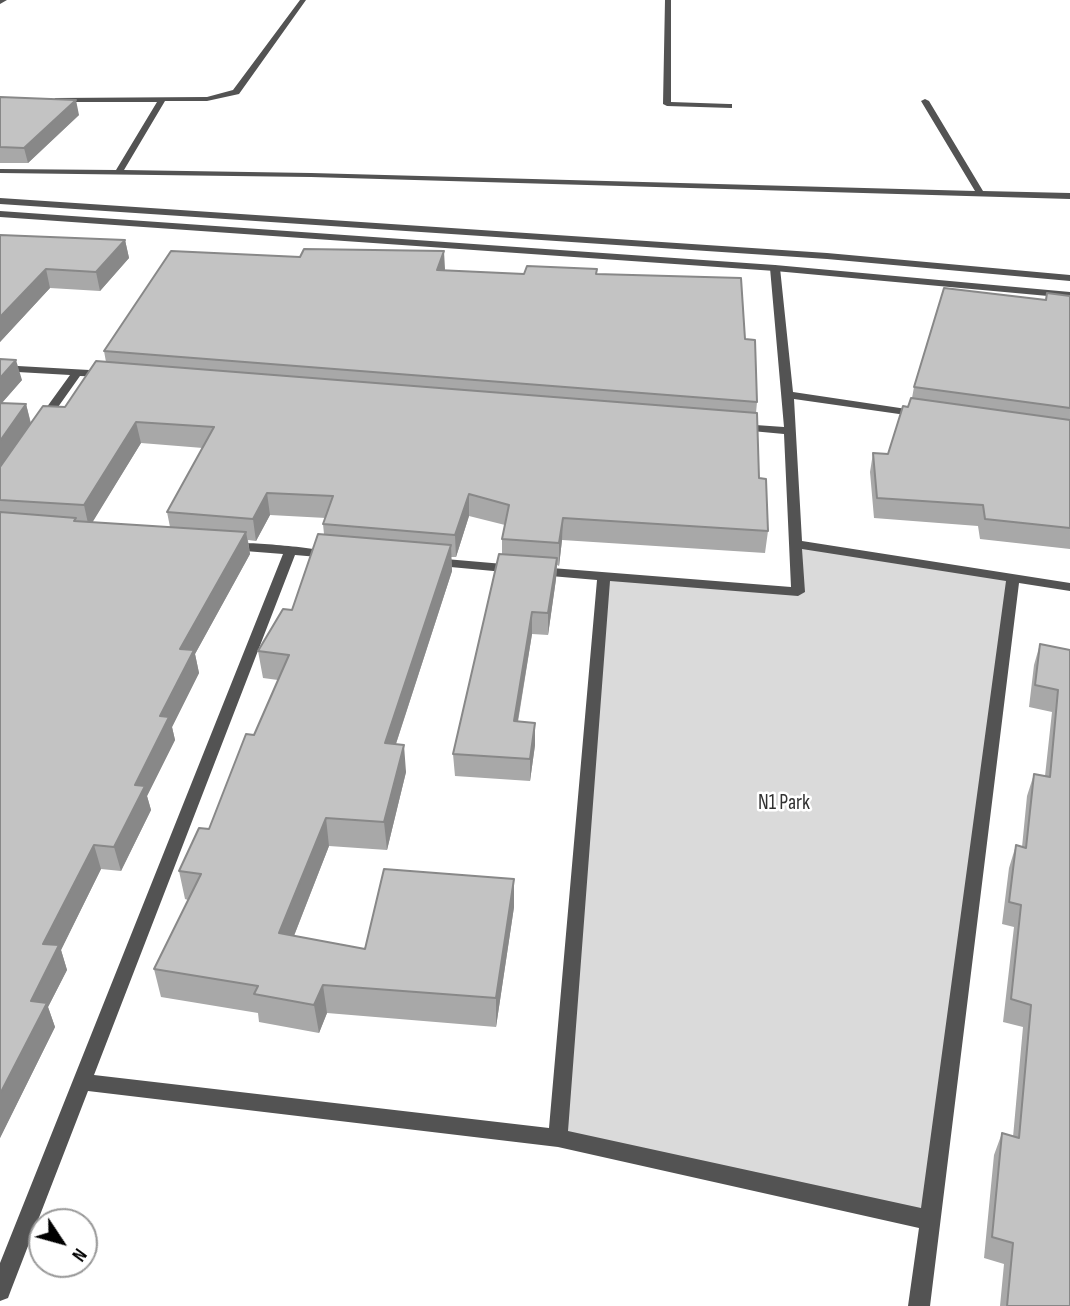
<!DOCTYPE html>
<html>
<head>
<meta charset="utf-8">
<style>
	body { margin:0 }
	#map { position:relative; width:1070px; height:1306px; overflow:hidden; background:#fff; font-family:"Sofia Sans Condensed",sans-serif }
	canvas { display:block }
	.north { position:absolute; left:28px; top:1208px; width:70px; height:70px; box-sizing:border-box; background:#fff; border:2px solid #999; border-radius:50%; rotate:126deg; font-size:19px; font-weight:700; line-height:28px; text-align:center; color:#000 }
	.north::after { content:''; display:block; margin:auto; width:24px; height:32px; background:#000; clip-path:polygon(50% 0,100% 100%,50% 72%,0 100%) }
</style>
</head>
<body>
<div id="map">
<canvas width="1070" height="1306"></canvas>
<div class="north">N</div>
</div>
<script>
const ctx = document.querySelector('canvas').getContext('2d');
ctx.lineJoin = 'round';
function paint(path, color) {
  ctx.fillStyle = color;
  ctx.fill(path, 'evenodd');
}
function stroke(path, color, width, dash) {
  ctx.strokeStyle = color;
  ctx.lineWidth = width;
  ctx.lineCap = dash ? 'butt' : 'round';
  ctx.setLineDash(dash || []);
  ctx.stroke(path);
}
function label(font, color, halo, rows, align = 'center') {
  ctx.font = font + ' "Sofia Sans Condensed",sans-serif';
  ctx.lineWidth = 5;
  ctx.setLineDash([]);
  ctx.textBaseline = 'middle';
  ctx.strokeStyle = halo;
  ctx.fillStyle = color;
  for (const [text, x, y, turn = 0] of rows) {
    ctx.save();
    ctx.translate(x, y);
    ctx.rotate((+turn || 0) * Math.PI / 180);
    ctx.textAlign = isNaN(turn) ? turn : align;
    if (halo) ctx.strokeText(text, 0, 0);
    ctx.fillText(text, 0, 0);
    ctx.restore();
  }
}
paint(new Path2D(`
	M797,544L1013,578L929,1220L558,1138L604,576L797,592Z`), '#dadada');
paint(new Path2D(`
	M0,0H7L0,4Z
	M300,0H306L239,94L207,101H165L124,170L311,173L975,191L921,101L925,99L929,101L983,191L1070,193V199L311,177L0,173V169L116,170L157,102H58L54,100L55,98L207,97L233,90Z
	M665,0H671V102L729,104H732V108L667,106L663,104Z`), '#535353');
paint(new Path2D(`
	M775,265L780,268L793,392L920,411L926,414L920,417L794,399L802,541L1070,583V591L1019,583L930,1306H908L919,1228L558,1147L88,1091L11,1290L8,1298L0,1301V1263L283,554L232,550L228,549L226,546L228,543C240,541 329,548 336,554L330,558L295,555L94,1075L549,1128L597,580L539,575L532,571L539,567L791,587L784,434L741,430L735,427L741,424L784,427L770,268ZM802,549L1006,581L921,1208L568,1131L610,581L798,596L805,592Z
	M0,365L107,371L112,374L107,377L80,376L46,424L42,425L36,422L70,375L0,371Z
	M434,558L515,565L521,569L515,573L429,565L428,562L429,559Z`), '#535353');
paint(new Path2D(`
	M0,198L827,253L1070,275V281L827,259L0,204Z
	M0,211L775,265L1070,292V298L775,271L0,217Z`), '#535353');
paint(new Path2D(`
	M0,97L79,115L28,163H0Z
	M0,235L125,240L129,258L100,291L50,288L0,342Z
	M445,269L444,271L524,274L597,269V274L745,339L757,402L756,413L759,478L768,531L765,553L562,540L559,566L557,565L556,579L548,635L532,634L518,722L535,745L530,781L455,776L453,754L502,554V539L505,525L469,516L456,557H451L452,571L396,744L406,772L387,850L329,846L294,936L365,949L514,879V907L496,1027L327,1013L319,1033L259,1022L258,1013L161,997L154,969L188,900L185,899L179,871L209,829L254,735L278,680L263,678L258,651L292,610L324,534L323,524L326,518L270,515L256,541L248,540L250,554L195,654L199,673L172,727L175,740L147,796L151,810L121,871L101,869L61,950L67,970L48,1007L55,1027L0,1138V378L22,380L2,403L26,404L31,423L65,407L106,362L104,351ZM141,443L203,448L167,512L170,527L92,522Z
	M1070,296V549L980,539L978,526L874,518L870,472L873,453L888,454L912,398L914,387L1045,300Z
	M1040,644L1070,650V1306H1000L1004,1264L984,1258L994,1155L1002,1133L1013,1137L1023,1027L1003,1022L1014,927L1002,924L1009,868L1016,845L1022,847L1027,796L1034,774L1045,776L1052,712L1029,707L1034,665Z`), '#a8a8a8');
paint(new Path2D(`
	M76,100L79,115L28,163L24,148Z
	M125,240L129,258L100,291L96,272Z
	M444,251L445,269L438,289L437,270Z
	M46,269L50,288L0,342V317Z
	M16,360L22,380L0,405V378Z
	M26,404L31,425L0,470V441Z
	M136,422L141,443L89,528L84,505Z
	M267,493L270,515L256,541L253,519Z
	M469,494V516L456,557L455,535Z
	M563,518L562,540L559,566V543Z
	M246,532L250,554L195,654L199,673L172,727L175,740L147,796L151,810L121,871L114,847L135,785L160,716L180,649Z
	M451,545L452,571L387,771L385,743Z
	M557,558L556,579L548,635V613Z
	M532,612V634L514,743V721Z
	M535,723V745L530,781V759Z
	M404,745L406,772L387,850L384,822Z
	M326,818L329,846L284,961L279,933Z
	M94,845L101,869L61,950L67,970L48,1007L55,1027L0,1138V1094L31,1001L43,944Z
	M514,879V907L496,1027V998Z
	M323,985L327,1013L319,1033L314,1005Z`), '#888');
const building = new Path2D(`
	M0,97L76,100L24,148L0,147Z
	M0,235L125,240L96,272L46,269L0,317Z
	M304,249L444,251L437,270L524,274L527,266L597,269L596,274L741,278L745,339L755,340L757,402L104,351L171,251L300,257Z
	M944,288L1046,300L1047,293L1070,296V408L914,387Z
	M0,359L16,360L0,378Z
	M96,361L757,413L759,478L766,479L768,531L563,518L559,543L502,539L509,505L469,494L455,535L323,524L333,496L267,493L253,519L167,512L214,427L136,422L84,505L0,500V467L43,406L65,407Z
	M911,398L1070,420V528L985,519L983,505L877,498L873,453L888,454L903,406L908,407Z
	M0,403L26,404L0,441Z
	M0,512L76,518L74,521L246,532L180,649L194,650L160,716L169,717L135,785L145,786L114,847L94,845L43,944L59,945L31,1001L47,1003L0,1094Z
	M318,534L451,545L385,743L404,745L384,822L326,818L279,933L365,949L384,869L514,879L496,998L323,985L314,1005L254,994L258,986L154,969L201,874L179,871L199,828L209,829L246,734L254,735L289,655L258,651L283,609L292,610Z
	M499,554L557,558L548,613L532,612L514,721L535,723L530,759L453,754Z
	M1040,644L1070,650V1306H1007L1013,1243L992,1237L1002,1133L1019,1138L1031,1005L1011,999L1021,905L1009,902L1016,845L1026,848L1034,774L1050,777L1058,690L1035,685Z`);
paint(building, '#c3c3c3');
stroke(building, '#888', 2);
label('21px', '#313131', '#fff', [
	["N1 Park",784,804]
]);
</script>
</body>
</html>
